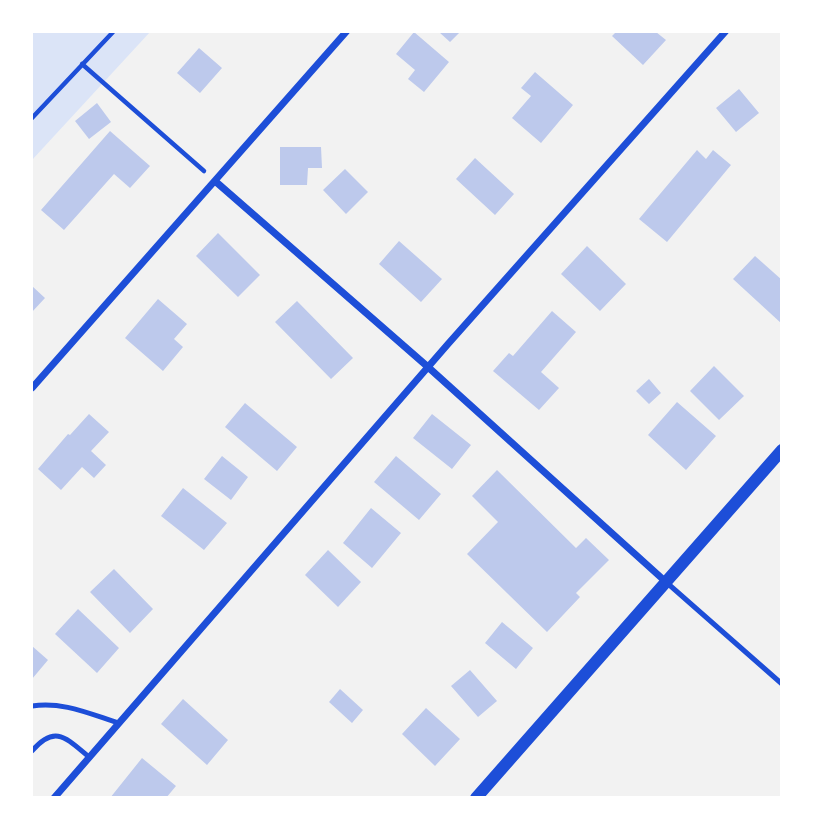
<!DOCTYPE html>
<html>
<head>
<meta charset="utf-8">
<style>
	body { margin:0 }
	#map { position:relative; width:813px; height:829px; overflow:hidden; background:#f2f2f2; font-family:Quicksand,sans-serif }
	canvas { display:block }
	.frame { position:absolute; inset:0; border:33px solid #fff; pointer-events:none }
</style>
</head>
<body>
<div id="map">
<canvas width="813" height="829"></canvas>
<div class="frame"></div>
</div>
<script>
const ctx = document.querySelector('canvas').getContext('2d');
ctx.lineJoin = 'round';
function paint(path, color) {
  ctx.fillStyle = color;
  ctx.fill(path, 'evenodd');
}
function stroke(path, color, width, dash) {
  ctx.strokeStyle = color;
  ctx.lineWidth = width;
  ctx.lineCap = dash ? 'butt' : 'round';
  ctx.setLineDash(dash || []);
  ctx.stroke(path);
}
paint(new Path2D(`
	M32,32H150L32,160Z`), '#dbe4f7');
paint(new Path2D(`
	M414,32L449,62L424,92L408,79L415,70L396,54Z
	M439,32H460L450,42Z
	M616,32H656L666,40L643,65L612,36Z
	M199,48L222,68L200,93L177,73Z
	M535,72L573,105L541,143L512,118L531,96L521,88Z
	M739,89L759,113L736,132L716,108Z
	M97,103L111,122L89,139L75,121Z
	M110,131L150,166L130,188L114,174L64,230L41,210Z
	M280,147H321L322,168H308L307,185H280Z
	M697,150L706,159L713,150L731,165L667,242L639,219Z
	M475,158L514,194L495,215L456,179Z
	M345,169L368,192L346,214L323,190Z
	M218,233L260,275L238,297L196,256Z
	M399,241L442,279L421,302L379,264Z
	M587,246L626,284L600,311L561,274Z
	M755,256L782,280V324L733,279Z
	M32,286L45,298L32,312Z
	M158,299L187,324L174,339L183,347L163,371L125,338Z
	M297,301L353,358L331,379L275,322Z
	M552,311L576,332L541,372L559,388L539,410L493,371L509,353L513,356Z
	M714,366L744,396L719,420L690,391Z
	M649,379L661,393L649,404L636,391Z
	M677,402L716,436L686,470L648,435Z
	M245,403L297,447L277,471L225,427Z
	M89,414L109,432L91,451L106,465L94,478L82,467L61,490L38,469L68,434L70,435Z
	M432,414L471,445L452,469L413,438Z
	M222,456L248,477L231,500L204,479Z
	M396,456L441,494L419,520L374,482Z
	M497,470L576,548L586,538L609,560L576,593L580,597L547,632L467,554L498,522L472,496Z
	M183,488L227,523L204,550L161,516Z
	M371,508L401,533L372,568L343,543Z
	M328,550L361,582L338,607L305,575Z
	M114,569L153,609L130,633L90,592Z
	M78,609L119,648L97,673L55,634Z
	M502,622L533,648L516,669L485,643Z
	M32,646L48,660L32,679Z
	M470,670L497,701L478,717L451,686Z
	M340,689L363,710L352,723L329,702Z
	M183,699L228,740L207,765L161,724Z
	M426,708L460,739L435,766L402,734Z
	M142,758L176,786L166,798H110Z`), '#bdc9ec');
stroke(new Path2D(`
	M82,64L204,171
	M32,118L113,32`), '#1d4ed8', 4.5);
stroke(new Path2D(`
	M666,582L782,684
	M32,706C62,701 90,714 119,723
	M32,751C55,724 66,738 89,757`), '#1d4ed8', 5);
stroke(new Path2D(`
	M215,181L428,367L666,582
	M32,388L346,32
	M54,798L448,344L725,32`), '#1d4ed8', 7);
stroke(new Path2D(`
	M476,798L782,450`), '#1d4ed8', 12);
</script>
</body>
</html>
